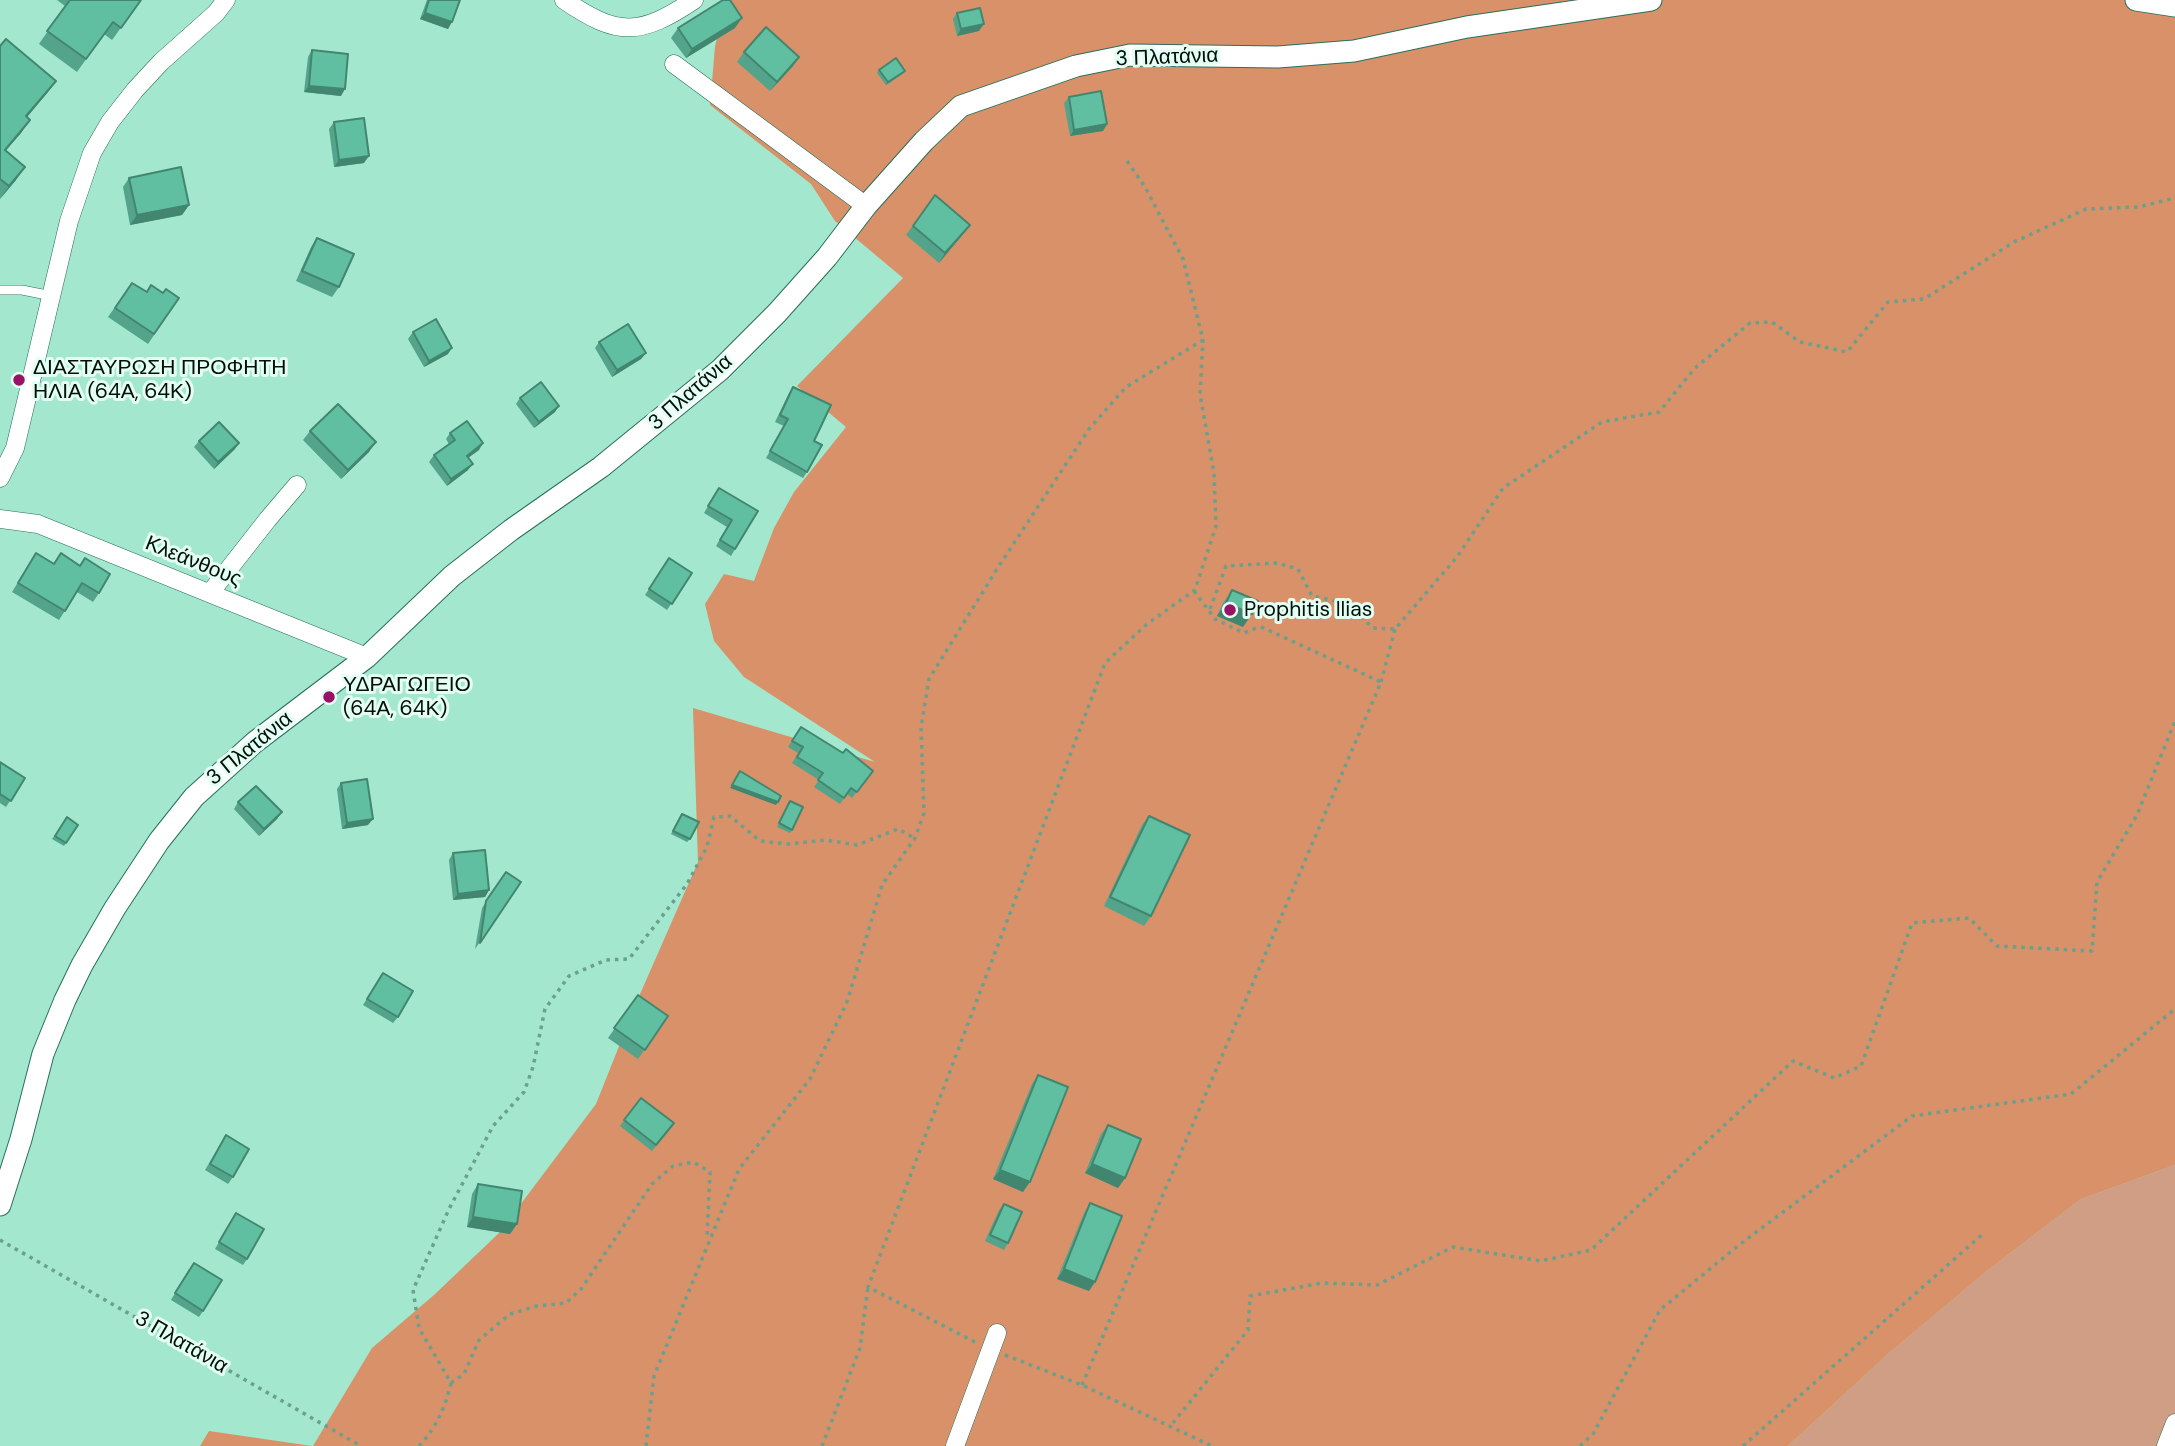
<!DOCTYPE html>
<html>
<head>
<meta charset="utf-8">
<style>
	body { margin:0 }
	canvas { display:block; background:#a2e7ce }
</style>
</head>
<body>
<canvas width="2175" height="1446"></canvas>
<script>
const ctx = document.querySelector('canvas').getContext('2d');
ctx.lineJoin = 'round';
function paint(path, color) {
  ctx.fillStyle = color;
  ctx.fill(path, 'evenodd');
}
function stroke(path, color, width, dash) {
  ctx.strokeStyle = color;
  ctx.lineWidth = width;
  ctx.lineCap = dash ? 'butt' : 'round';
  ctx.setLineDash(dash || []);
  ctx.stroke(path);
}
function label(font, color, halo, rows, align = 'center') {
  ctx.font = font + ' "DM Sans",sans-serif';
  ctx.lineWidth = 6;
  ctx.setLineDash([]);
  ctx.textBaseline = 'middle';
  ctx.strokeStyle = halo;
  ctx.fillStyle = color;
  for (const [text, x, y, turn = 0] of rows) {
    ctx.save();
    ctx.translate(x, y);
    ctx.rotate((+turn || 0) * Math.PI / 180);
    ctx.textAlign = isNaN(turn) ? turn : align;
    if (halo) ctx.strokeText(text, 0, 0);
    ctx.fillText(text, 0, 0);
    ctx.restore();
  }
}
paint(new Path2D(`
	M2175,1165V1446H1788L1888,1354L1987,1271L2081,1199Z`), '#cf9e84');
paint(new Path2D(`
	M725,0H2175V1165L2081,1199L1987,1271L1888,1354L1788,1446H313L372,1348L434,1295L499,1233L596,1104L637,1001L698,862L693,708L875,762L744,677L714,641L705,604L724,574L754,581L774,528L794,492L846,427L797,386L903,278L835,221L811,184L710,105L715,47Z
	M209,1431L312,1446H200Z`), '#d89169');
const service = new Path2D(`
	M0,290H22L52,296`);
const minor = new Path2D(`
	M564,0C618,37 640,36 694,0
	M674,64L866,206
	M0,478L15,448L69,221L92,153L110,122L135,90L161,62L216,13L226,0
	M0,519L38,524L367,657
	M210,593L268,519L297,485
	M955,1446L997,1333
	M2166,1446L2175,1423`);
const tertiary = new Path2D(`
	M2136,0L2175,6
	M0,1205L21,1139L43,1054L65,1000L82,965L115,908L159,841L194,797L255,742L367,657L452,576L511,530L601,467L720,370L777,313L827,257L866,206L924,141L961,106L1076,66L1130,55L1278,57L1354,51L1467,27L1651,0`);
stroke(service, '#296f5a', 10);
stroke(minor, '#296f5a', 19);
stroke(tertiary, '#296f5a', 23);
stroke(new Path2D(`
	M1194,591L1215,619L1244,633L1259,627
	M1210,609L1226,566L1277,563L1298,569L1312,596L1346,603L1373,628L1395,629L1457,557L1503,488L1602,422L1659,412L1695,368L1750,323L1772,322L1800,342L1847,352L1888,302L1924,299L2014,242L2086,209L2138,207L2175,198
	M1381,682L1395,629
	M0,1240L361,1446
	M975,1342L868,1287L1105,663L1147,624L1195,590L1216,526L1214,473L1200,394L1203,340L1183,259L1145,187L1127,161
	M1005,1355L1082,1385L1212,1446
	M451,1383L464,1374L479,1340L510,1314L537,1306L566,1303L581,1289L652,1184L673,1166L693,1162L710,1172L707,1238
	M1082,1385L1381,682L1257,625
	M1173,1423L1248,1330L1250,1296L1322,1283L1377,1285L1453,1247L1541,1261L1591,1250L1793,1061L1834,1078L1861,1066L1912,923L1969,918L1997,946L2092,951L2097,882L2137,815L2175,721
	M419,1446C436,1428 445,1408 451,1383L419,1328L413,1290L449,1209L493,1126L524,1092L533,1067L545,1009L569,976L606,960L629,959L687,884L707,847L714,817L730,816L760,841L788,844L826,840L857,845L898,829L914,838
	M646,1446L654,1376L739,1169L810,1079L847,1002L882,885L915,838L924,813L921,727L929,679L997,569L1089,429L1126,387L1203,340
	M822,1446L860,1348L868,1287
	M1580,1446L1593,1434L1660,1310L1739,1245L1912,1116L2071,1094L2175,1009
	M1743,1446L1985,1232`), '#6c9f8c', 3.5, [3.5, 5]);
stroke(service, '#fff', 9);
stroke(minor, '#fff', 18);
stroke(tertiary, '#fff', 21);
paint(new Path2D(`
	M57,0H141L112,40L104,34L77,72L39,44L65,6Z
	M427,0H460L448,29L420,19Z
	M957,13L979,31L957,36L953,19Z
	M678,28H735L686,58L671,38Z
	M0,46L56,81L47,93L27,117L21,133L6,150L16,180L0,199Z
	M312,50L341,96L304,92L308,57Z
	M744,52L799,57L793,66L770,91L737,62Z
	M879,70L902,74L886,85L877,73Z
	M1069,97L1107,124L1103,131L1070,136L1064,103Z
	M334,122L364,163L334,167L329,129Z
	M129,178L189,205L182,215L130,225L123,187Z
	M935,195L963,234L939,263L906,235Z
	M317,238L339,287L332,297L296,281L311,247Z
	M132,283L147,292L163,293L179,298L148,344L108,317Z
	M413,332L448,354L424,367L408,339Z
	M599,342L646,353L641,359L612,377L595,348Z
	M793,387L814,441L807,472L803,478L766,458L784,426L775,422L789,393Z
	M520,398L555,412L534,428L516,404Z
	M310,431L369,452L341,479L303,440Z
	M450,433L479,450L468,458V470L447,486L429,462L434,455L449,444L446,439Z
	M199,441L235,449L214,469L194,447Z
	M715,494L758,511L731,556L716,546L727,527L704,513Z
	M36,553L54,563L61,553L80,565L85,558L99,593L93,602L77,592L59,620L12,592Z
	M669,558L692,573L667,610L645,595Z
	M1232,590L1243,627L1217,616L1223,603Z
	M801,727L873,771L852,798L847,794L840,804L814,787L819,780L792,763L798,753L788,747Z
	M0,762L25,778L6,807L0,803Z
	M341,783L368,825L342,829L337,789Z
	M790,801L792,830L790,833L777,827Z
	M238,802L282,812L277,819L259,836L234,809Z
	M1149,816L1151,916L1144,926L1104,906L1142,825Z
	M67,817L78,825L64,846L52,839Z
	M680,817L690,839L687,842L671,834Z
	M453,853L489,890L485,897L453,900L449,860Z
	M506,872L521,882L475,949L482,908Z
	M383,973L398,1017L393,1023L363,1005Z
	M638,995L668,1016L638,1059L608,1038Z
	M1038,1075L1023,1192L993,1179L1032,1084Z
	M641,1098L674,1123L652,1151L620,1126Z
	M1108,1125L1125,1178L1118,1188L1085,1173L1101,1134Z
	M226,1135L233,1177L228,1184L205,1170Z
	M478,1184L517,1224L510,1234L467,1227L472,1194Z
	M1090,1203L1089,1291L1057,1279L1084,1213Z
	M1004,1204L1008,1243L1004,1250L985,1241L999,1210Z
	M236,1213L247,1259L243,1265L215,1249Z
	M189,1269L203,1311L199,1317L171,1300Z`), '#53a48a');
paint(new Path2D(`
	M425,13L452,22L448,29L420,19Z
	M742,18L735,28L686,58L692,49Z
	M984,24L979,31L957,36L961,29Z
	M799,57L793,66L770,91L777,82Z
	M905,71L902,74L886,85L888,82Z
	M56,81L47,93L17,129L26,116Z
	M309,86L345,89L341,96L304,92Z
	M30,120L21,133L0,157L5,150Z
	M1107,124L1103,131L1070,136L1074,130Z
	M369,156L364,163L334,167L339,160Z
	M25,167L16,180L0,199L9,186Z
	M189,205L182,215L130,225L137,215Z
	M970,225L963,234L939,263L945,253Z
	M452,348L448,354L424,367L429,361Z
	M646,353L641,359L612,377L617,370Z
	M559,406L555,412L534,428L539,422Z
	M376,442L369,452L341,479L348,470Z
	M239,443L235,449L214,469L218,462Z
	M483,443L479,450L462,462L467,456Z
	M473,464L468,470L447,486L451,479Z
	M1226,603L1252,614L1243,627L1217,616Z
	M732,785L778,802L776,805L730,788Z
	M282,812L277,819L259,836L264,829Z
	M373,819L368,825L342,829L347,823Z
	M489,890L485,897L453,900L458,894Z
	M1092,1164L1125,1178L1118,1188L1085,1173Z
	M1000,1170L1030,1182L1023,1192L993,1179Z
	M473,1217L517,1224L510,1234L467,1227Z
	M1064,1269L1095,1282L1089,1291L1057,1279Z`), '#438670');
const building = new Path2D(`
	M70,0H141L121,28L113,22L86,59L47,31Z
	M429,0H460L452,22L425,13Z
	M723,0H730L742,18L692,49L678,28Z
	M980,8L984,24L961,29L957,13Z
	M766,27L799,57L777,82L744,52Z
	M6,39L56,81L26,116L30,120L5,150L25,167L9,186L0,179V46Z
	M312,50L348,54L345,89L309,86Z
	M896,58L905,71L888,82L879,70Z
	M1101,91L1107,124L1074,130L1069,97Z
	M364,118L369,156L339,160L334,122Z
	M181,167L189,205L137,215L129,178Z
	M935,195L970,225L945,253L913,226Z
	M317,238L354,254L339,287L302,271Z
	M132,283L147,292L151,285L163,293L166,289L179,298L154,334L115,308Z
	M436,319L452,348L429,361L413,332Z
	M628,324L646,353L617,370L599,342Z
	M541,382L559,406L539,422L520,398Z
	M793,387L831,405L814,441L822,445L807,472L770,451L788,419L780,415Z
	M338,404L376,442L348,470L310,431Z
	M467,421L483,443L467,456L473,464L451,479L434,455L455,440L450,433Z
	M219,422L239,443L218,462L199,441Z
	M719,488L758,511L735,549L720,540L732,520L708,506Z
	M36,553L54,564L61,553L80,566L85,558L110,574L99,593L82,583L65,611L18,583Z
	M669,558L692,573L672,604L649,589Z
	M1232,590L1258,601L1252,614L1226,603Z
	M801,727L843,753L846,749L873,771L857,792L851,788L844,798L818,780L823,773L797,757L803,747L792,741Z
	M0,762L25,778L11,801L0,794Z
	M740,771L781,796L778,802L732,785Z
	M367,779L373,819L347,823L341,783Z
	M256,786L282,812L264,829L238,802Z
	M790,801L803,807L792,830L779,823Z
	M682,814L699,822L690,839L673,831Z
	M1149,816L1190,835L1151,916L1110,897Z
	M67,817L78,825L66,843L55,836Z
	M485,850L489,890L458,894L453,853Z
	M506,872L521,882L480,943L486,901Z
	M383,973L413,991L398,1017L367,999Z
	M638,995L668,1016L645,1050L614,1028Z
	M1038,1075L1068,1087L1030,1182L1000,1170Z
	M641,1098L674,1123L656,1145L624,1120Z
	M1108,1125L1141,1139L1125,1178L1092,1164Z
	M226,1135L249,1149L233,1177L210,1164Z
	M478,1184L522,1191L517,1224L473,1217Z
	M1090,1203L1122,1216L1095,1282L1064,1269Z
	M1004,1204L1022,1212L1008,1243L990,1235Z
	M236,1213L264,1229L247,1259L219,1242Z
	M194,1263L222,1280L203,1311L175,1293Z`);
paint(building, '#60bfa0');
stroke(building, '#438670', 2);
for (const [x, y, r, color] of [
	[19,380,7,"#991266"],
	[1230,610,7,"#991266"],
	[329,697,7,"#991266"]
]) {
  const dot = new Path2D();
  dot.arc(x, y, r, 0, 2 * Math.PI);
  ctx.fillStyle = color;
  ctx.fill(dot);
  stroke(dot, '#e4fef4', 2.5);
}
label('21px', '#00110a', '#e4fef4', [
	["3 Πλατάνια",1167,58,-2],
	["3 Πλατάνια",691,393,-41],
	["Κλεάνθους",193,562,22],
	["3 Πλατάνια",250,749,-39],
	["3 Πλατάνια",181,1343,30]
]);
label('21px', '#00110a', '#e4fef4', [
	["ΔΙΑΣΤΑΥΡΩΣΗ ΠΡΟΦΗΤΗ",33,368],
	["ΗΛΙΑ (64Α, 64Κ)",33,392],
	["Prophitis Ilias",1244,610],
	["ΥΔΡΑΓΩΓΕΙΟ",343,685],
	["(64Α, 64Κ)",343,709]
], 'left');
</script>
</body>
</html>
